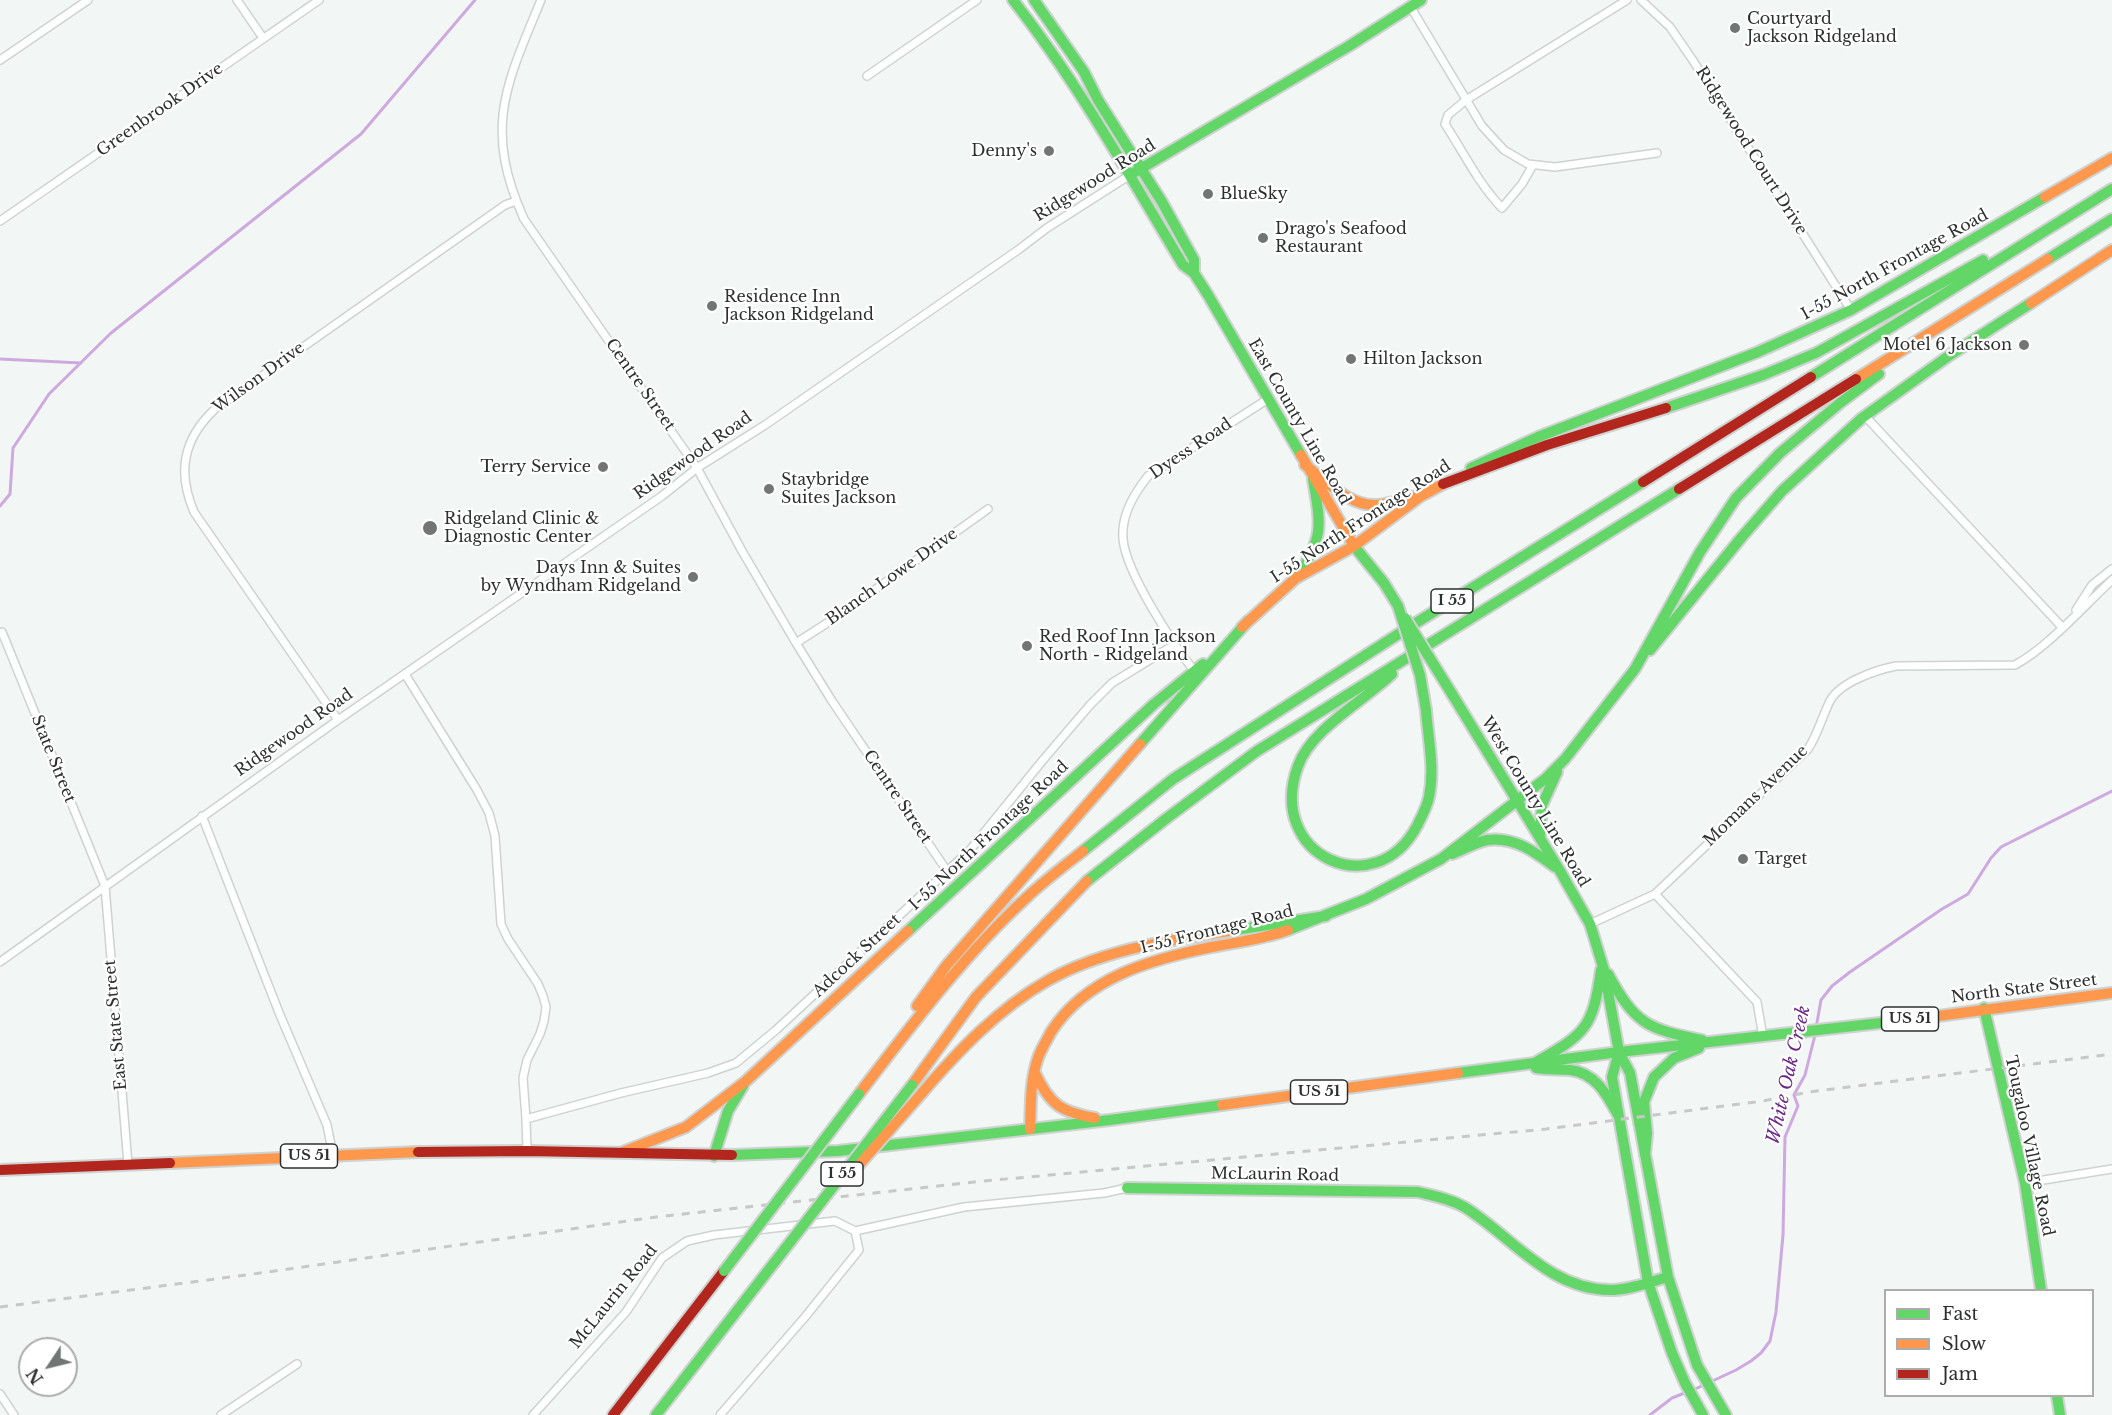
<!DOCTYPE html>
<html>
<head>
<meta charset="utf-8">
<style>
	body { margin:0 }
	#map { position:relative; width:2112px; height:1415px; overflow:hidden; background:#f2f7f5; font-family:"Libre Baskerville",serif }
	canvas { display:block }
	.legend { position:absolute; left:1884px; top:1289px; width:210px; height:108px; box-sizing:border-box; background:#fff; border:2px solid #abacab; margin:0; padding:8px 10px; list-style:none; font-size:18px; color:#2c302e }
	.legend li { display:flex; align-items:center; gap:12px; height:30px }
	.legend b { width:30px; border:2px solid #abacab }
	.north { position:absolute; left:18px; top:1337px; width:60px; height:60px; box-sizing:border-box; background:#fff; border:2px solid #abacab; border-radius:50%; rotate:235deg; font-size:16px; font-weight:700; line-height:24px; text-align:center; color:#2c302e }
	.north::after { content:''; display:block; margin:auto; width:21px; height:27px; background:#717674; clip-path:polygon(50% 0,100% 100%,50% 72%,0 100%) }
</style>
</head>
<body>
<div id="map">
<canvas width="2112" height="1415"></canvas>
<ul class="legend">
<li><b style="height:8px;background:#63d668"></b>Fast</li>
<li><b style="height:8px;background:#ff974d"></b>Slow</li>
<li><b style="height:8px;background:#b3261e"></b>Jam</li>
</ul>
<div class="north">N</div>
</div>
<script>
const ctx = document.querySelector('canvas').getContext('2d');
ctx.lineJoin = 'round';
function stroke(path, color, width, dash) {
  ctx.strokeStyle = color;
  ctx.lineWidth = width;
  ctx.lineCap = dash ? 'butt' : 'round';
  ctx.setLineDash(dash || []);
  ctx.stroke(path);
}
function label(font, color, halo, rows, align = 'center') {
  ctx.font = font + ' "Libre Baskerville",serif';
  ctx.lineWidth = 4.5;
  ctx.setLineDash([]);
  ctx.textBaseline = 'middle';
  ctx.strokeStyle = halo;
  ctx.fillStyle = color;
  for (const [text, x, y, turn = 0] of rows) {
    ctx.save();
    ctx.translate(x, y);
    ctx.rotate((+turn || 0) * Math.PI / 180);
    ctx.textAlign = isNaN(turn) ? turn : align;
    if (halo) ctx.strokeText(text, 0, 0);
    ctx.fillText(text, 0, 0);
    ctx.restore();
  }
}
stroke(new Path2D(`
	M0,359L81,363
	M0,506L10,494L13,448L49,394L111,333L361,134L475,0
	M1816,1028L1821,1000L1832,986L1850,972L1942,909L1968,894L1991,858L2001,847L2112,791
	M1693,1390L1736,1370L1751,1361L1761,1353L1770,1341L1776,1312L1783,1235L1785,1137L1798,1106L1794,1095L1805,1075L1815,1035
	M1650,1415L1672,1398L1687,1392`), '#cda9df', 3);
const street = new Path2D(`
	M237,0L263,38
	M541,0C506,85 483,128 524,219L697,468L742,551L796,643L832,701L947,871
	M1641,0L1670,27L1692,59L1851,310
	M1410,6L1482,126L1504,150L1528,164L1555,167L1657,153
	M0,60L88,0
	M867,76L977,0
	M1533,165L1522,184L1502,208C1478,183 1464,153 1445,124L1448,115L1466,100L1627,0
	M0,221L319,0
	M1865,416L2062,627
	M2076,610L2092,585L2112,569
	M2,632L105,886L128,1164
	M796,643L838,616L988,509
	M1195,672C1173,644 1126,573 1123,539C1121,515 1134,494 1148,476L1268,399
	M405,674L477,790L489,813L495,836L501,924L508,939L538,984L543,996L546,1007L544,1021L540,1034L527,1060L523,1078L526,1119
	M338,720L194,512C177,472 183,439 215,409L505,205L516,201
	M202,816L280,1015L327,1125L333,1155
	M1590,924L1655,894
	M0,962L338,720L662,496L697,468L765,425L1018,250L1047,228L1130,175
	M1763,1037L1757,1002L1655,894L1808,749C1818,734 1822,717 1830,701C1840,682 1876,670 1896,666L2015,665C2047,648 2084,606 2112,580
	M527,1151L526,1119L621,1093L708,1073L736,1063L776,1030L970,850L1043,760L1090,705L1112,683L1174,645
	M2025,1183L2112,1169
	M855,1231L964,1207L1104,1193L1127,1188
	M0,1394L14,1415
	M221,1415L297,1364
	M533,1415L626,1312L662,1258L687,1241L714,1235L835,1221L855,1231L859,1250L805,1317L720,1415`);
const fast = new Path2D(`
	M1013,0C1078,83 1129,175 1183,265L1194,273L1208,295L1301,455
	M1034,0L1084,72L1098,100L1162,202L1194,260V273
	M1130,175L1349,46L1421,0
	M2048,259L2112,219
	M1811,377L2112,189
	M1666,408L1763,375L1816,353L1983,260
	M1471,468L1538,437L1758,352L1851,310L2045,197
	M1354,546L1384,583L1398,606
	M1299,574C1325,536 1320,522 1313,479
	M1650,650L1741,538L1782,491L1862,418L1950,355L2031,303
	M1635,669L1700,552L1736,498L1780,453L1840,403L1879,374
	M1392,674C1364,701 1311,729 1298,766C1265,856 1375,905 1417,826C1422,816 1427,807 1429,797C1435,768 1428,738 1426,710
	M1452,694L1560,871L1590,924L1604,970L1619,1052
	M1140,744L1248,621
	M1540,837L1542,805L1557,772
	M1083,851L1173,779L1411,626L1643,482
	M1452,854C1463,850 1476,842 1487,840C1514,836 1535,852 1555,867
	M1087,881L1167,818L1257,751L1679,489
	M1235,930L1326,916
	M1288,930L1366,899L1441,859L1545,779L1565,759L1635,669
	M908,931L1154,704L1203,664
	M1608,974C1635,1024 1647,1029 1702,1040
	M1984,1008L2025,1183L2041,1290
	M1619,1052L1630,1073L1668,1277L1697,1365L1726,1415
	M1619,1052L1612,1077L1648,1282L1672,1353L1685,1383L1703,1415
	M1536,1062C1586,1034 1593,1027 1601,970
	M1536,1068C1547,1070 1559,1069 1570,1070C1596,1073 1607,1095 1618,1115
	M1458,1073L1619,1052L1908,1020
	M732,1155L838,1151L1110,1120L1222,1105
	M1645,1155L1647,1133L1644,1102L1654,1077L1674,1058L1699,1048
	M714,1156L728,1111L743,1086
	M1127,1188L1418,1192C1434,1196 1451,1199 1466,1208C1513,1238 1549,1289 1610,1290C1630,1290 1649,1282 1668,1277
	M2057,1396L2060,1415
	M656,1415L774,1263`);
const slow = new Path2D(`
	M2045,197L2112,158
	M2031,303L2112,250
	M1856,379L2048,259
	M1301,455L1354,546
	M1305,465C1325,480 1350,507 1377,505C1390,504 1404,498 1418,496
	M1242,627L1296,578L1354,546L1421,496L1443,484
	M917,1006L946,966L1140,744
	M1908,1020L2112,993
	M1035,1073C1050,1105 1061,1112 1095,1118
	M912,1085L976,997L1087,881
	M922,1093C958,1051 998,1009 1047,981C1103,949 1172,940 1235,930
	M859,1094C911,1026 963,956 1026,898C1044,881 1064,866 1083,851
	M1222,1105L1458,1073
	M1030,1129C1031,1106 1030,1083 1037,1061C1040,1050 1046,1042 1051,1032C1086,977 1152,959 1212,947C1237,942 1264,939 1288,930
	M623,1152L686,1127L746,1081L908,931
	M170,1163L418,1152`);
const jam = new Path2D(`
	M1643,482L1811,377
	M1443,484L1547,445L1666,408
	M1679,489L1856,379
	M418,1152L527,1151L732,1155
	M0,1170L170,1163
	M613,1415L724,1271`);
stroke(street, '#ced2d0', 10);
stroke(fast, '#ced2d0', 14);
stroke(slow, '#ced2d0', 14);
stroke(jam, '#ced2d0', 14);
stroke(street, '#fdfefe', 7);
stroke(fast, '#63d668', 10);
stroke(slow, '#ff974d', 10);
stroke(jam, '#b3261e', 10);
stroke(new Path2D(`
	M0,1307L246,1275L656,1217L974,1182L1546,1129L1763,1101L1809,1092L2112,1054`), '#c8c8c8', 3, [8, 8]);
const fastBridge = new Path2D(`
	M1398,606L1420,675L1426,710
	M1405,618L1452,694
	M774,1263L912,1085
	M724,1271L859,1094`);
const slowBridge = new Path2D(`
	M852,1173L922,1093`);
stroke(fastBridge, '#ced2d0', 14, []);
stroke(slowBridge, '#ced2d0', 14, []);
stroke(fastBridge, '#63d668', 10);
stroke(slowBridge, '#ff974d', 10);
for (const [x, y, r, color] of [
	[1735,28,6,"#717674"],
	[1049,151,6,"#717674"],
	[1208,194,6,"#717674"],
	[1263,238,6,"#717674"],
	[712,306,6,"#717674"],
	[2024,345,6,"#717674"],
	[1351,359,6,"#717674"],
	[603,467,6,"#717674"],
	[769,489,6,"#717674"],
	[430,528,8,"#717674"],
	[693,577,6,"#717674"],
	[1027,646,6,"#717674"],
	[1743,859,6,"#717674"]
]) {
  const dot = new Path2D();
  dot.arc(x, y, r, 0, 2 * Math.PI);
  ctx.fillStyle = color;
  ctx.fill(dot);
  stroke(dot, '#fff', 2);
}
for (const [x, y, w] of [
	[1452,601,42],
	[1910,1019,57],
	[1319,1092,57],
	[309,1156,57],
	[842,1174,42]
]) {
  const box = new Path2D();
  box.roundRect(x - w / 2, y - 12, w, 24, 4.5);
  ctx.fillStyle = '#fff';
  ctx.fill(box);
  stroke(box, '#2c302e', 1.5);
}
label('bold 15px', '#2c302e', null, [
	["I 55",1452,601],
	["US 51",1910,1019],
	["US 51",1319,1092],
	["US 51",309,1156],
	["I 55",842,1174]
]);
label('16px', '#2c302e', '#fff', [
	["Courtyard",1747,19],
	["Jackson Ridgeland",1747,37],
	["Denny's",1037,151,"right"],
	["BlueSky",1220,194],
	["Drago's Seafood",1275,229],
	["Restaurant",1275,247],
	["Residence Inn",724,297],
	["Jackson Ridgeland",724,315],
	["Motel 6 Jackson",2012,345,"right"],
	["Hilton Jackson",1363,359],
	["Terry Service",591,467,"right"],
	["Staybridge",781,480],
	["Suites Jackson",781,498],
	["Ridgeland Clinic &",444,519],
	["Diagnostic Center",444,537],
	["Days Inn & Suites",681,568,"right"],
	["by Wyndham Ridgeland",681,586,"right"],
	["Red Roof Inn Jackson",1039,637],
	["North - Ridgeland",1039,655],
	["Target",1755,859]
], 'left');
label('16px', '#2c302e', '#fff', [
	["Greenbrook Drive",160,110,-35],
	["Ridgewood Court Drive",1751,151,58],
	["Ridgewood Road",1095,181,-32],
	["I-55 North Frontage Road",1895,265,-29],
	["Wilson Drive",259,378,-36],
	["Centre Street",640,385,55],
	["East County Line Road",1299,422,60],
	["Dyess Road",1191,449,-34],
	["Ridgewood Road",693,456,-35],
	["I-55 North Frontage Road",1361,522,-33],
	["Blanch Lowe Drive",892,577,-35],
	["Ridgewood Road",294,733,-35],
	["State Street",53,759,68],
	["Momans Avenue",1756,796,-44],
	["Centre Street",897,797,56],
	["West County Line Road",1535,802,59],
	["I-55 North Frontage Road",989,836,-43],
	["I-55 Frontage Road",1217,930,-14],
	["Adcock Street",857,956,-43],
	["North State Street",2024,989,-7],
	["East State Street",116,1025,-95],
	["Tougaloo Village Road",2029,1146,78],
	["McLaurin Road",1275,1175,1],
	["McLaurin Road",614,1297,-51]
]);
label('italic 18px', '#6b2a86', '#fff', [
	["White Oak Creek",1789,1075,-77]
]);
</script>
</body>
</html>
